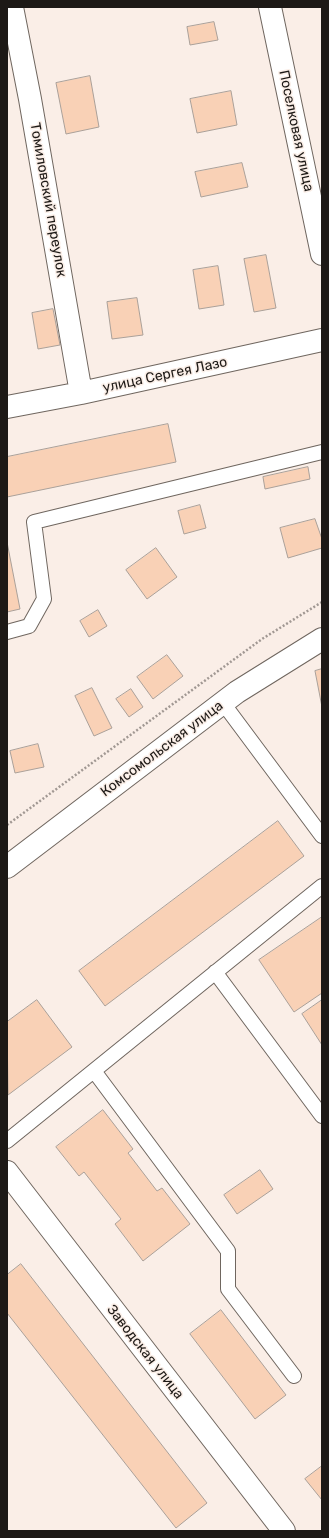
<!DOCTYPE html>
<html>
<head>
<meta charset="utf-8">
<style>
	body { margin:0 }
	#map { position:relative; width:329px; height:1538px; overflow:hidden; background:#faeee7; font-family:Rubik,sans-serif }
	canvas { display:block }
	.frame { position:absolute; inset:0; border:8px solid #1d1916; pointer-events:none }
</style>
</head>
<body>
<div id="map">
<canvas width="329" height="1538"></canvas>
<div class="frame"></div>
</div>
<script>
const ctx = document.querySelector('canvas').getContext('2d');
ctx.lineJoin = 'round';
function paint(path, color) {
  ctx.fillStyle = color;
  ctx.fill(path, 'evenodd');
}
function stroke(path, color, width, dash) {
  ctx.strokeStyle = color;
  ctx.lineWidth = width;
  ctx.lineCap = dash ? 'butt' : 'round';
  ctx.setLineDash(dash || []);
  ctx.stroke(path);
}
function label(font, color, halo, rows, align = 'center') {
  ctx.font = font + ' Rubik,sans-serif';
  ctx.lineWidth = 3;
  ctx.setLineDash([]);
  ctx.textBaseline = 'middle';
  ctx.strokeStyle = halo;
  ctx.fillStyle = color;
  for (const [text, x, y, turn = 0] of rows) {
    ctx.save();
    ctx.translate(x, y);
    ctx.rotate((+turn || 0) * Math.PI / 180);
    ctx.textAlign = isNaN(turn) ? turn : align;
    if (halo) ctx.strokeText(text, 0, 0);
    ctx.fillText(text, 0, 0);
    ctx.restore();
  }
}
const building = new Path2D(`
	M214,22L218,40L190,45L187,27Z
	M90,76L99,127L66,134L56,83Z
	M231,91L237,125L197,133L190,99Z
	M242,163L248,187L201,197L195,172Z
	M266,255L276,308L254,312L244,259Z
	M218,266L224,305L199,309L193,270Z
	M137,298L143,335L112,339L107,302Z
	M53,309L60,345L38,349L32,313Z
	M168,424L176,462L7,497V457Z
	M308,467L310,479L265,489L263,477Z
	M200,505L206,528L184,534L178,511Z
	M315,519L322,539V548L288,558L280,528Z
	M7,542L20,609L7,612Z
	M156,548L177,577L147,599L126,570Z
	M98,610L107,626L89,637L80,621Z
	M167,655L183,676L153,699L137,677Z
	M322,669V707L315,671Z
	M92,688L112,728L94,736L75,696Z
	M131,689L143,707L129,717L116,699Z
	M38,744L44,767L15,773L10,751Z
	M278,821L304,856L105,1006L79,971Z
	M322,917V993L294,1012L259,960Z
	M37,1000L72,1047L8,1095L7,1022Z
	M322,1000V1045L302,1014Z
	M103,1110L133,1149L128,1153L157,1191L162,1188L190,1224L143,1261L115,1224L121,1219L84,1172L79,1176L56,1147Z
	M260,1170L273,1189L237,1214L224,1195Z
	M21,1264L207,1503L176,1528L7,1313V1275Z
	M221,1310L286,1395L255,1419L190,1334Z
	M322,1466V1500L305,1479Z`);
paint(building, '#f9d1b6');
stroke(building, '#aaa099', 1);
const lane = new Path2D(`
	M7,632L29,626L44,599L34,522L322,452
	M223,703L322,836
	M215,972L322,1116
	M94,1071L228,1251V1289L294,1376
	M7,1141L322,886`);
const street = new Path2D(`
	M12,7L30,99L81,393
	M270,7L322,254
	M7,407L81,393L322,340
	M7,867L237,692L322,639
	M7,1172L284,1531`);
stroke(lane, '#6f665f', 16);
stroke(street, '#6f665f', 24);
stroke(new Path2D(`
	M7,825L262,639L322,602`), '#a19893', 2.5, [2, 2]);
stroke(lane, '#fff', 14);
stroke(street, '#fff', 22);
label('14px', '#1d1916', '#faeee7', [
	["Поселковая улица",296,131,78],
	["Томиловский переулок",48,200,80],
	["улица Сергея Лазо",165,375,-12],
	["Комсомольская улица",162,749,-37],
	["Заводская улица",145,1352,52]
]);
</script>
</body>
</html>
